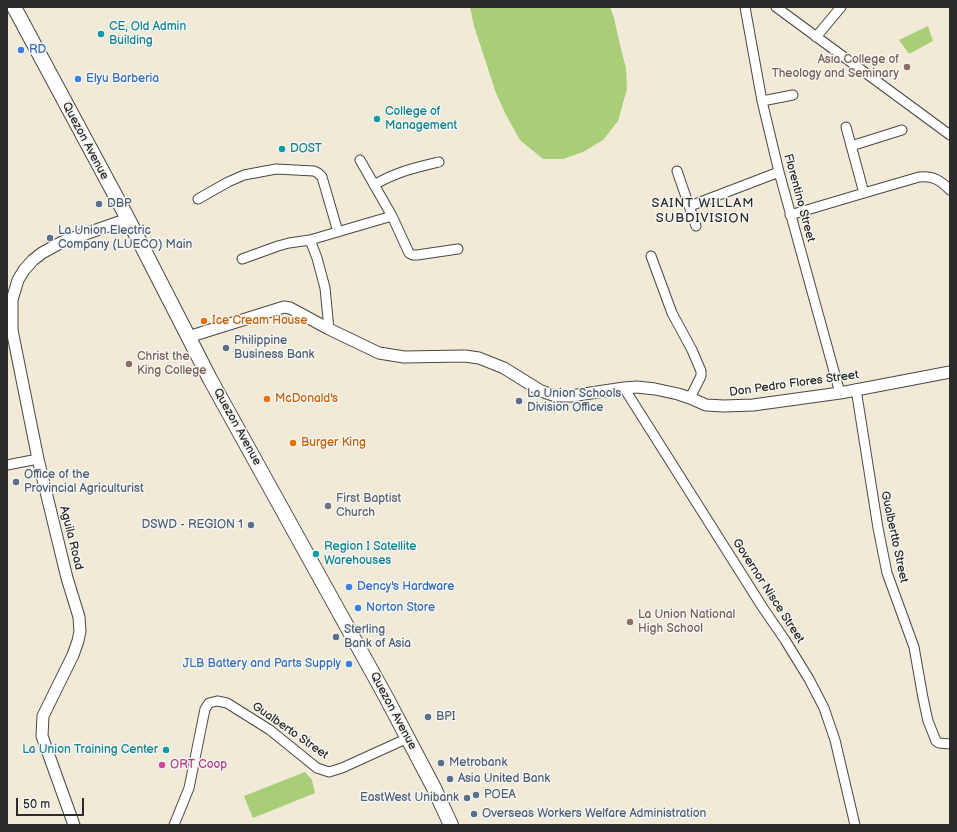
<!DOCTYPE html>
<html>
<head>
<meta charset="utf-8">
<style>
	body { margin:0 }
	#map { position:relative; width:957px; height:832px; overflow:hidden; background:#f0ead6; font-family:"Balsamiq Sans",sans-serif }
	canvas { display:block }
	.frame { position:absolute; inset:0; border:8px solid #2b2b2b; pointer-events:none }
	.scale { position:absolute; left:16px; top:798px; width:68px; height:18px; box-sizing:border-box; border:2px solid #2b2b2b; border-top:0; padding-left:5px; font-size:12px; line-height:14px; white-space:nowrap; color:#2b2b2b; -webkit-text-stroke:3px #f6f6f2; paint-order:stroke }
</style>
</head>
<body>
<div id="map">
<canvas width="957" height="832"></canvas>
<div class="frame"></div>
<div class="scale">50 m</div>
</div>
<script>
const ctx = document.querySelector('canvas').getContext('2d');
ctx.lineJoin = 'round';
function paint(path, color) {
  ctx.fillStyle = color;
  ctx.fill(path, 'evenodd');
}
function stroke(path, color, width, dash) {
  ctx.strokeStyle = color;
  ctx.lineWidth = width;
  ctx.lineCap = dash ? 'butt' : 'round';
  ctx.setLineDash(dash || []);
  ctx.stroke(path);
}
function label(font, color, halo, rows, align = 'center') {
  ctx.font = font + ' "Balsamiq Sans",sans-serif';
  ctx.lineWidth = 3;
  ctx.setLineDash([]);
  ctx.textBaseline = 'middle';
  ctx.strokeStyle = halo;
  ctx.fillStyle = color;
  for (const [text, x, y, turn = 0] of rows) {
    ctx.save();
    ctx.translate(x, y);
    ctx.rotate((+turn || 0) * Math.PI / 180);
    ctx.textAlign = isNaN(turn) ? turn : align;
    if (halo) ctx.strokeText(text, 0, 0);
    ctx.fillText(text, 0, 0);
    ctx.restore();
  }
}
paint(new Path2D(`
	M470,7H610L614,18L620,45L626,68L627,89L618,121L603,140L583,152L563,159H543L520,140L506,115L496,93L474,26Z
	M928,26L933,41L909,54L899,40Z
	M305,772L312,780L315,793L253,818L244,796Z`), '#aace77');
const minor = new Path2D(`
	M745,7L762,101L779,172L840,393
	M776,7L950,135
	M816,37L841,7
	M762,101L793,95
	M846,127L864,193
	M851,146L902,130
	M360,160L392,216L409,253L413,255H417L458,249
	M677,171L696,226
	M374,185C396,172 414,168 439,162
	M198,199L228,182L244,175L276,169L314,171L318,173L322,177L338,232
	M690,206L779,172
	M790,215L864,193L919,177C933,175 941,181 950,190
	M310,240L317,258L325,288L329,329
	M651,256L672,313L692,350L701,371V376L690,398
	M242,259L278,246L289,243L310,240L392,216
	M624,388L763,608L785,640L809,679L824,708L835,740L855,825
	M856,389L878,528L887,573L914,647L923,698L928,721L936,741L939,743L950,744
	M7,465L38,459
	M174,825L189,788L205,709L209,703L217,701L227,703L270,730L317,768L329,772L342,768L408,738`);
const tertiary = new Path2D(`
	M188,337L284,307L290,308L329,329L379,353L404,357L465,356L479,358L504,368L541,391L556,396H571L624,388L637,387L655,389L678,394L690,398L706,405L724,406L753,405L840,393L950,372
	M74,825L42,736L43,716L73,655L78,641L80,631L79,617L67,578L38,459L12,330V300L18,280L24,270L33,260L42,253L62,242L128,219`);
const primary = new Path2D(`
	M14,7L128,219L210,379L386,697L434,788L451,825`);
stroke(minor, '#494845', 11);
stroke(tertiary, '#494845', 13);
stroke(primary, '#494845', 16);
stroke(minor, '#fff', 9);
stroke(tertiary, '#fff', 11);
stroke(primary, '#fff', 14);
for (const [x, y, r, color] of [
	[101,34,4,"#0f9aa8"],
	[21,50,4,"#3f7fe0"],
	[907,67,4,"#8d6e63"],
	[78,79,4,"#3f7fe0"],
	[377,119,4,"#0f9aa8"],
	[282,149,4,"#0f9aa8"],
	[99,204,4,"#5c6f8a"],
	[50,238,4,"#5c6f8a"],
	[204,321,4,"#e8710a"],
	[226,348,4,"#5c6f8a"],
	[129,364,4,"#8d6e63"],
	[267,399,4,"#e8710a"],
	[519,401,4,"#5c6f8a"],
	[293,443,4,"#e8710a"],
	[16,482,4,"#5c6f8a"],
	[328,506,4,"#6b7280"],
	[251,525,4,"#5c6f8a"],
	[316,554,4,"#0f9aa8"],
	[349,587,4,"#3f7fe0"],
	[358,608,4,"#3f7fe0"],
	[630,622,4,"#8d6e63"],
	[336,637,4,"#5c6f8a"],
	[349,664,4,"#3f7fe0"],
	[428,717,4,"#5c6f8a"],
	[166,750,4,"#0f9aa8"],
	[441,763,4,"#5c6f8a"],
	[162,765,4,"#d1479c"],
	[450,779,4,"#5c6f8a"],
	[476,795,4,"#5c6f8a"],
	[467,798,4,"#5c6f8a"],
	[474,814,4,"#5c6f8a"]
]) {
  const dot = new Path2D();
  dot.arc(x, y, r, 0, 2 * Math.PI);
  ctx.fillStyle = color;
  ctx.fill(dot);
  stroke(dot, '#f6f6f2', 1.5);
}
label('12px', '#0d838f', '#f6f6f2', [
	["CE, Old Admin",109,27],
	["Building",109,41],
	["College of",385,112],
	["Management",385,126],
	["DOST",290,149],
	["Region I Satellite",324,547],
	["Warehouses",324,561],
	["La Union Training Center",158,750,"right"]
], 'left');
label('12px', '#366cbe', '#f6f6f2', [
	["RD",29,50],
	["Elyu Barberia",86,79],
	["Dency's Hardware",357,587],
	["Norton Store",366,608],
	["JLB Battery and Parts Supply",341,664,"right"]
], 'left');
label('12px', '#785e54', '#f6f6f2', [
	["Asia College of",899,60,"right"],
	["Theology and Seminary",899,74,"right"],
	["Christ the",137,357],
	["King College",137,371],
	["La Union National",638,615],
	["High School",638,629]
], 'left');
label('12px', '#2b2b2b', '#f6f6f2', [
	["Quezon Avenue",85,141,62],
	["Florentino Street",799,198,75],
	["Don Pedro Flores Street",794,384,-8],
	["Quezon Avenue",237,427,61],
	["Gualbertto Street",894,537,78],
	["Aguila Road",71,538,76],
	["Governor Nisce Street",768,591,57],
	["Quezon Avenue",393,711,62],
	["Gualberto Street",290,731,35]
]);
label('12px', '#4e5e75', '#f6f6f2', [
	["DBP",107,204],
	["La Union Electric",58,231],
	["Company (LUECO) Main",58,245],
	["Philippine",234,341],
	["Business Bank",234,355],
	["La Union Schools",527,394],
	["Division Office",527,408],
	["Office of the",24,475],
	["Provincial Agriculturist",24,489],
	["DSWD - REGION 1",243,525,"right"],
	["Sterling",344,630],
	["Bank of Asia",344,644],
	["BPI",436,717],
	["Metrobank",449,763],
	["Asia United Bank",458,779],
	["POEA",484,795],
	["EastWest Unibank",459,798,"right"],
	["Overseas Workers Welfare Administration",482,814]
], 'left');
label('12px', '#c56008', '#f6f6f2', [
	["Ice Cream House",212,321],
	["McDonald's",275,399],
	["Burger King",301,443]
], 'left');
label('12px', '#5b616d', '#f6f6f2', [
	["First Baptist",336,499],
	["Church",336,513]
], 'left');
label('12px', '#b23c85', '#f6f6f2', [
	["ORT Coop",170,765]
], 'left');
ctx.letterSpacing = '1px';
label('13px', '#2b2b2b', '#f6f6f2', [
	["SAINT WILLAM",703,204],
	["SUBDIVISION",703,219]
]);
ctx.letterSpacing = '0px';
</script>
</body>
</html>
